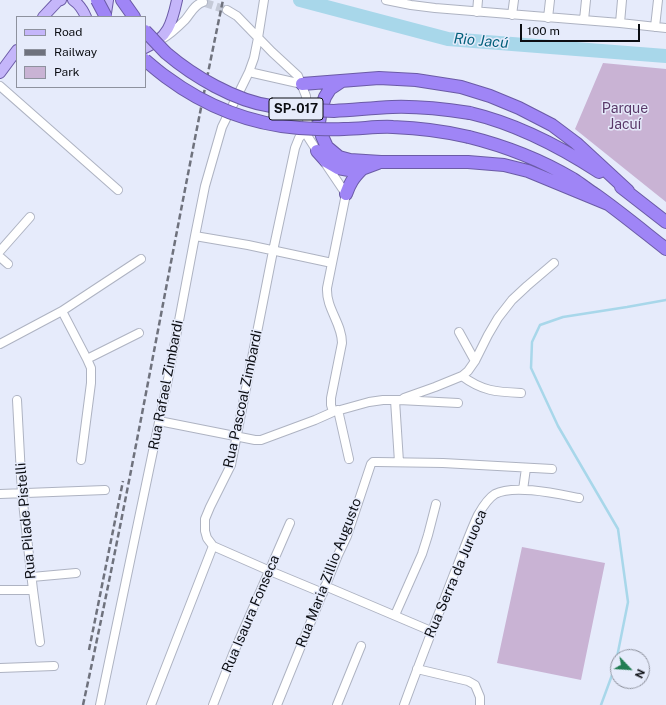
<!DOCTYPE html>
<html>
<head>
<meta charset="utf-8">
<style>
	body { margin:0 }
	#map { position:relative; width:666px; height:705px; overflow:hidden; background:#e6ebfb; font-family:"Public Sans",sans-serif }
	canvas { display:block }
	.legend { position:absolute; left:16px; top:16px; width:130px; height:72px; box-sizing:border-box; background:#e6ebfb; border:1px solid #8e929e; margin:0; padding:5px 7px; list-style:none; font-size:12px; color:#0b0d12 }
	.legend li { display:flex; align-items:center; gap:8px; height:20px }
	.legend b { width:20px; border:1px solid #8e929e }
	.north { position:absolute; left:610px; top:649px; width:40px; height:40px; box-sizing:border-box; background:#e6ebfb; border:1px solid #8e929e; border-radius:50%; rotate:115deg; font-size:11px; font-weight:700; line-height:16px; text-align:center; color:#0b0d12 }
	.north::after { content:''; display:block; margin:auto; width:14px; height:18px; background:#207c52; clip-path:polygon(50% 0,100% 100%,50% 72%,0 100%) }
	.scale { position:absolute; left:520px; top:24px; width:120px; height:18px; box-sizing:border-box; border:2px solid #0b0d12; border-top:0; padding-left:5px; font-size:12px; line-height:14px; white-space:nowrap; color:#0b0d12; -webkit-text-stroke:3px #e6ebfb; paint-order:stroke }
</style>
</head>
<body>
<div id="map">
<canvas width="666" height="705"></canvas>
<ul class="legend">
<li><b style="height:5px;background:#c5b6fa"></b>Road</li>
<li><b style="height:5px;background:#6f727d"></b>Railway</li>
<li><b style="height:11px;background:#c9b3d4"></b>Park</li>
</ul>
<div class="north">N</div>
<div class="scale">100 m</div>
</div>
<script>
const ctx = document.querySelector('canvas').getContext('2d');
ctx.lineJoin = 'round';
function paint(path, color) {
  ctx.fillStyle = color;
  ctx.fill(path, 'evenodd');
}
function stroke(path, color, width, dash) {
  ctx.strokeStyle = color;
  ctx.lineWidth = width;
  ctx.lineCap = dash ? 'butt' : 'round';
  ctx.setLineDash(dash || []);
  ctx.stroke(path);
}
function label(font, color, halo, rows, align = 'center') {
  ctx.font = font + ' "Public Sans",sans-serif';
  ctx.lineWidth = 3;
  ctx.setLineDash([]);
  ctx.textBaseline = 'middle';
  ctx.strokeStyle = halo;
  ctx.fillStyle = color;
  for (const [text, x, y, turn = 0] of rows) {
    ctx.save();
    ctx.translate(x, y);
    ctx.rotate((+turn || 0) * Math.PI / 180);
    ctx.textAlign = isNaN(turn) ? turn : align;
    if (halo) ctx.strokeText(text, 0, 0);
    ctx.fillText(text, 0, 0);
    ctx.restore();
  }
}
paint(new Path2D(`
	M603,63L666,69V202L575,129Z
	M522,547L605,563L581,680L497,663Z`), '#c9b3d4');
stroke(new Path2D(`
	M601,705L615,667L628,602L618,529L558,426L531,368L532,342L540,325L563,317L627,307L666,300`), '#a8d7ea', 2.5);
stroke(new Path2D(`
	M300,0L448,39L666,56`), '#a8d7ea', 14);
stroke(new Path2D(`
	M205,3L227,10`), '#c5cad8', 8, [8, 4]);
const minor = new Path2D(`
	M386,0L411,5L435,8L620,23L666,28
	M227,10L237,16L272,52L298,76L306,96L308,137L317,151L346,194L327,288C326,309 342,323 342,343L331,398V405L333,412
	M477,12L478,0
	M512,15L514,0
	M548,18L550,0
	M584,20L586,0
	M620,23L622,0
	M655,27L658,0
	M162,39C171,34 178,27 185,20C191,13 194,5 203,2
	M249,72L302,84
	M0,86L118,190
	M195,236L248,245L332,263
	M0,251L30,217
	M0,257L8,264
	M62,311L87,359L91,368V383L81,460
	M459,332L475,361
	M0,344L62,311L141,259
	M87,359L139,333
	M462,376C482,391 496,392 521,393
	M404,398L435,387L462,376L468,371L475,361L488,335L498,318L512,300L527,286L554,263
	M17,400L22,494L33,590L40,642
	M395,400L399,462
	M338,410L349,459
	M159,421L255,440H261L315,420L333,412L369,402L383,400H399L458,403
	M523,490L526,468
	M0,494L105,490
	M213,546L270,571L323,593
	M32,577L76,573
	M325,586L431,631
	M0,590H33
	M395,615L422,554L428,535L436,504
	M0,668L54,666
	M417,669L468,681L475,685L480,697V705
	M100,705L168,379L195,236L205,186L222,127L249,72L254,58L258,38L264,0
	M151,705L213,546L207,538L205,531V519L210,507L231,465L273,251L295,148L299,138L307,129
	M213,705L233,654L290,523
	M277,705L338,555L347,536L371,464L373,462H377L443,463L552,469
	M337,705L361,646
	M404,705C420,661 437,618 454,574C462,555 469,534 478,515C482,508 487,499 495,494C514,484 558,494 579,498`);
const major = new Path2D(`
	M73,0C79,4 83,10 86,17
	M43,17L58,1L61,0
	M106,17V13L108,0
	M145,48C168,38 172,23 177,0
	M0,73L17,50`);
const highway = new Path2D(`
	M122,0L134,17
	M342,81L330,89L325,97L321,109L319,123L322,136L327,147L339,157L350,160L381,162H468L504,165L528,171L608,204
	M302,84L379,78L416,80L461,87L490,96L519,108L552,125L576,143L628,191
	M470,113C517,124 559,146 599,172
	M469,137C505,146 541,160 573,179C581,184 588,190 596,195C620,212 643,231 666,249
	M317,151L326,161L338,168L349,170L362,169L378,163
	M621,187L666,222
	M346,194C350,183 353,178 362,169`);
stroke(minor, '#aeb3c2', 10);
stroke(major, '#6b5ba6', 12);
stroke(highway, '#6b5ba6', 14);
stroke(minor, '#fff', 8);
stroke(major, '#c5b6fa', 10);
stroke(highway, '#9f85f6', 12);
stroke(new Path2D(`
	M89,650L123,481
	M83,705C134,471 174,234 223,0`), '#6f727d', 2.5, [6, 3]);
const highwayBridge = new Path2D(`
	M97,0L106,17
	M145,31C152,38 159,46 166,53C193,76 235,101 271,106C277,107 285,107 292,108C306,110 320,111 334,111C353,110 372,108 392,107C418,106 444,109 470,113
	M145,60C152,66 159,72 166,77C205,106 251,124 299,128C314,129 329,130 344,129C361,129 377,126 393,127C419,128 444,131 469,137`);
stroke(highwayBridge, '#6b5ba6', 14, []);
stroke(highwayBridge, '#9f85f6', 12);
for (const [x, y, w] of [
	[296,109,54]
]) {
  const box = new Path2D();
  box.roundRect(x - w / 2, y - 11, w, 22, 3);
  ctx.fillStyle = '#e6ebfb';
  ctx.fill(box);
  stroke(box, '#0b0d12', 1);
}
label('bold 13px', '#0b0d12', null, [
	["SP-017",296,109]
]);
label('14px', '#5a3969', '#e6ebfb', [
	["Parque",625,109],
	["Jacuí",625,125]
]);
label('14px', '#0b0d12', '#e6ebfb', [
	["Rua Rafael Zimbardi",166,385,-79],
	["Rua Pascoal Zimbardi",243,399,-78],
	["Rua Pilade Pistelli",26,521,-95],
	["Rua Maria Zillio Augusto",329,573,-69],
	["Rua Serra da Juruoca",456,574,-67],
	["Rua Isaura Fonseca",251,614,-67]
]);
label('italic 15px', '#04617c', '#e6ebfb', [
	["Rio Jacú",481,41,5]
]);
</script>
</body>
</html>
